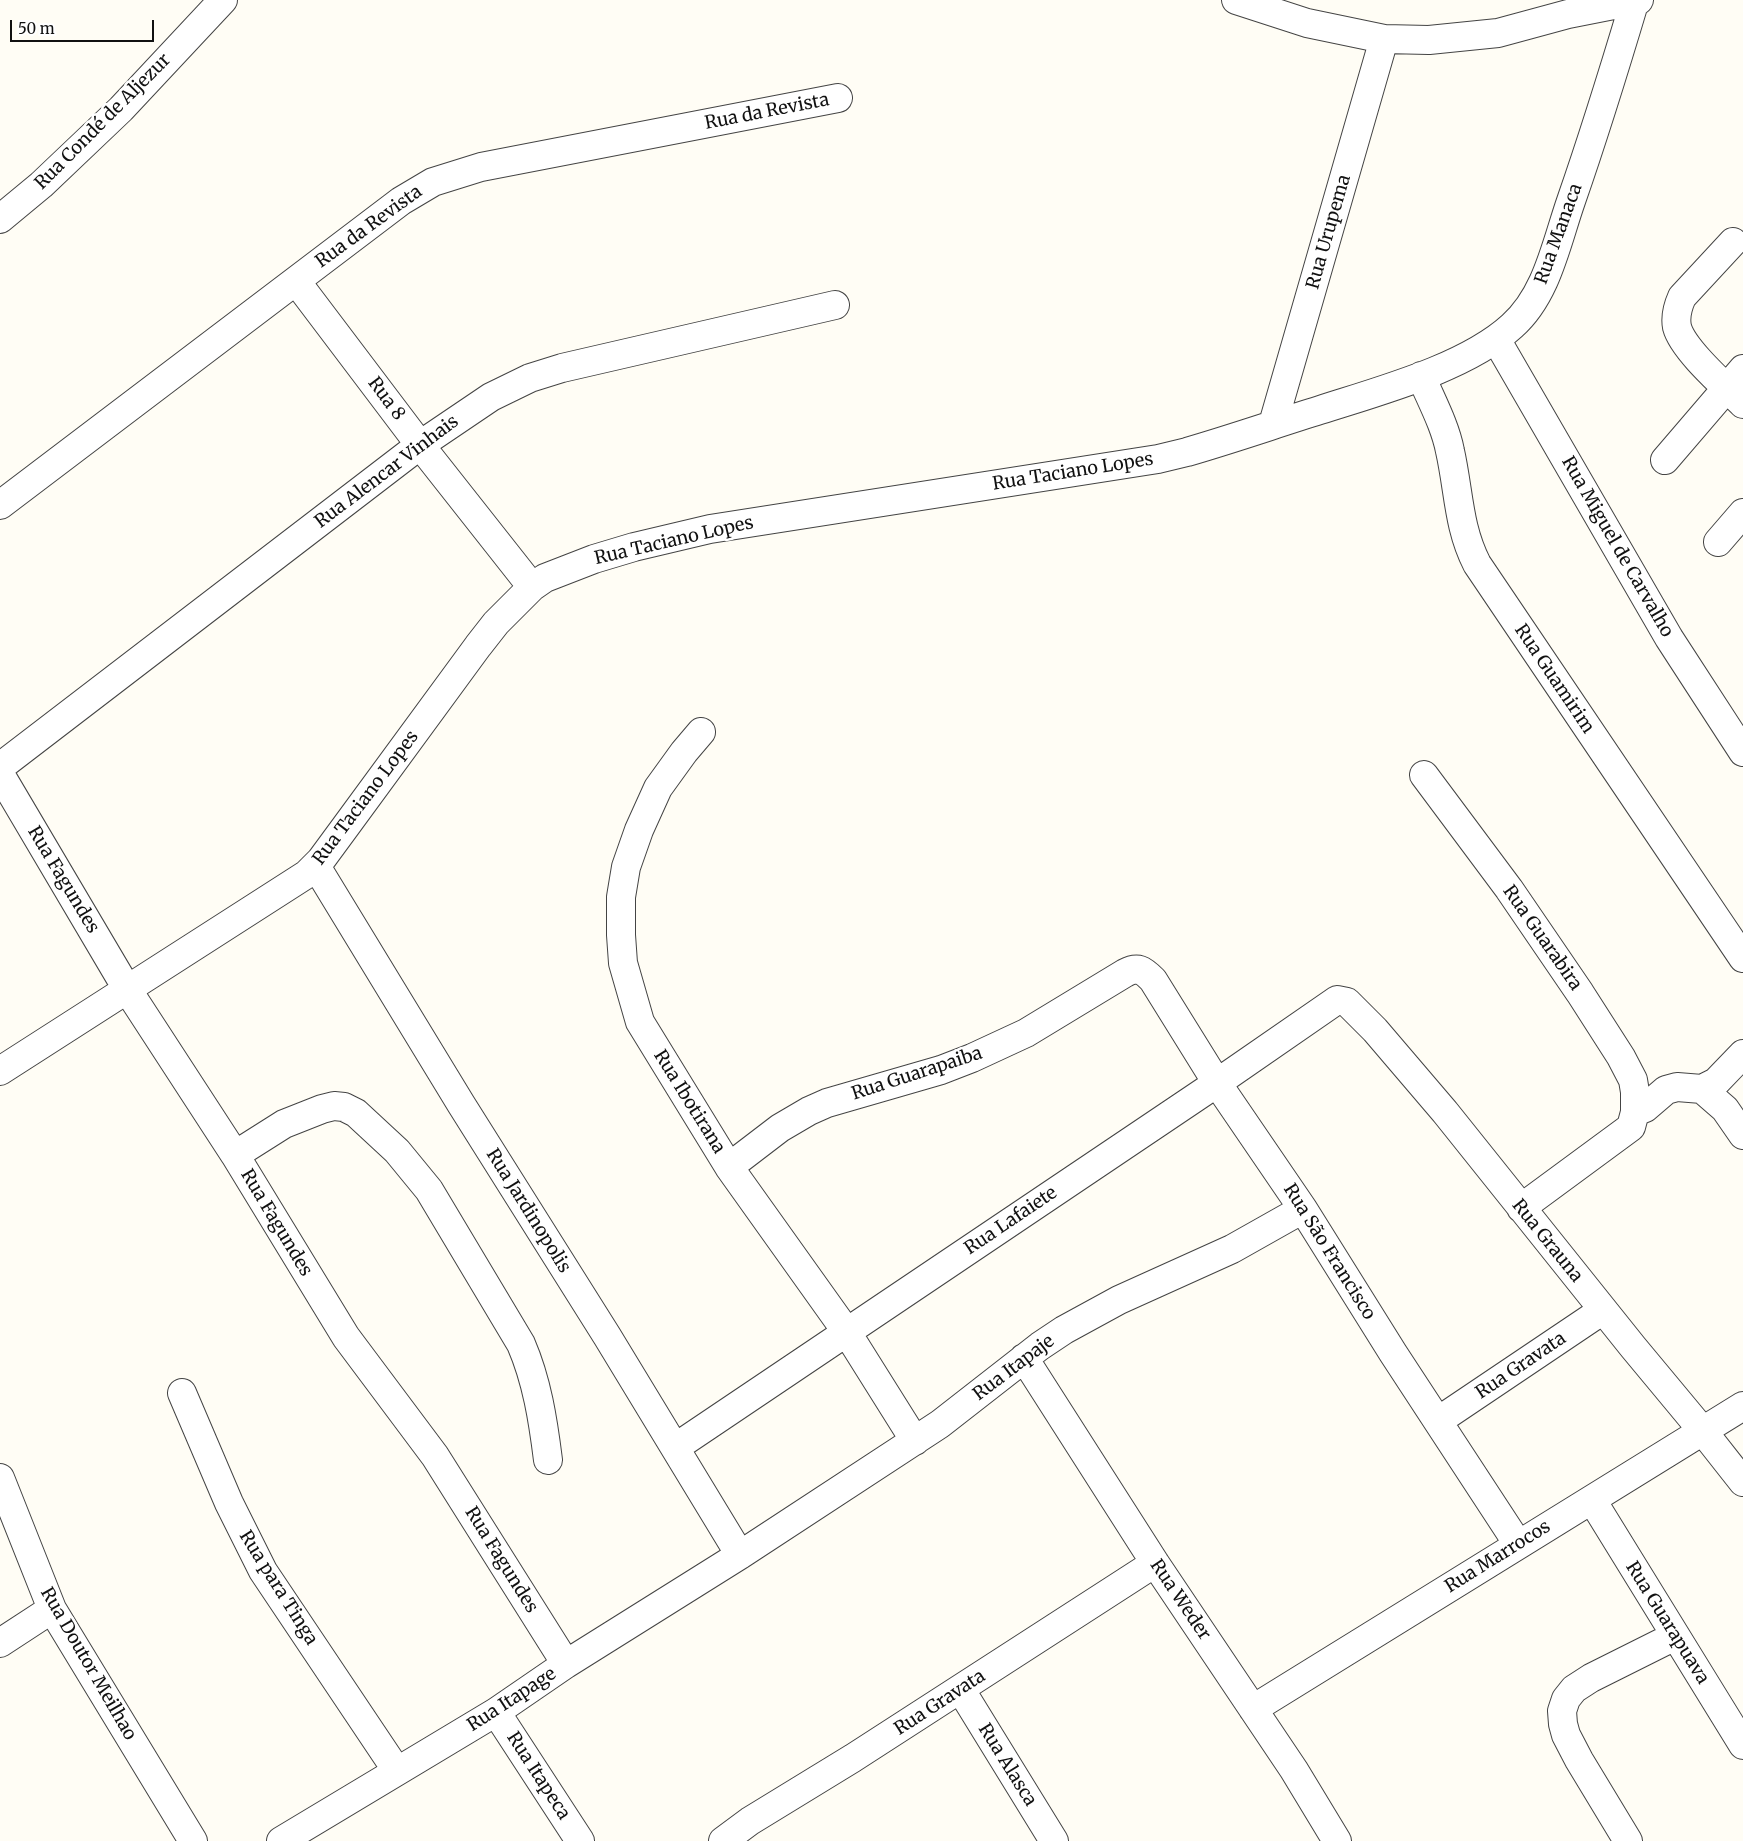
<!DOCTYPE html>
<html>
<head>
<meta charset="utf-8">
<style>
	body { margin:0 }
	#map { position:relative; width:1743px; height:1841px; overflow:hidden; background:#fffdf5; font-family:Merriweather,serif }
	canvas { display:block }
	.scale { position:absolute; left:10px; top:20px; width:144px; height:22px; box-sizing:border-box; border:2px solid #111; border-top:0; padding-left:6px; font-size:15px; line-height:18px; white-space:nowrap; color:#111; -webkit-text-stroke:4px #fff; paint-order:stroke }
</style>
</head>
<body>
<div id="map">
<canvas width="1743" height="1841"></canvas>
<div class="scale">50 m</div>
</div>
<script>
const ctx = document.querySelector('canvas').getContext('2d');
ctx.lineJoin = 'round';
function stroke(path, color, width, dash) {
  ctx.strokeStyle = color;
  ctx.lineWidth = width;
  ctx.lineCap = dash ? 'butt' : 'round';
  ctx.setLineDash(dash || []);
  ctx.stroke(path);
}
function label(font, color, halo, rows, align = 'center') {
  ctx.font = font + ' Merriweather,serif';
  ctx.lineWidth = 5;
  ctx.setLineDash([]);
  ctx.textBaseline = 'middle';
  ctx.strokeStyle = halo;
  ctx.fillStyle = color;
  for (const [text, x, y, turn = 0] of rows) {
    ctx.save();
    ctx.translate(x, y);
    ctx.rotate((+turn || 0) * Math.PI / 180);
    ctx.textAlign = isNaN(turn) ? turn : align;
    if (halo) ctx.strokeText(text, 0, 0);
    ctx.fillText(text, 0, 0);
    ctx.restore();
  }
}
const minor = new Path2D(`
	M1236,0L1307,23L1384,39L1429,40L1498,33L1568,14L1639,0
	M0,219L41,185L121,109L223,0
	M1733,242L1682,297C1678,306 1675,317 1677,327C1683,350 1726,387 1743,404
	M296,281L420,445L532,587
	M1496,339L1669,638L1743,752
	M1421,376C1431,400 1445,425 1450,451C1459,491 1458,527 1477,564L1743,958
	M1273,424L1384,39
	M1665,460L1743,369
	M0,505L401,201L433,182L481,167L838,98
	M1718,542L1743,513
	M701,732L684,752L658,788L639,830L626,867L621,897V935L623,963L640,1022L729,1167L846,1331L915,1441
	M0,767L420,445L491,397L530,378L562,368L835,305
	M0,774L127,989L235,1155L346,1337L435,1456L566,1664
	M1424,775L1509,889L1580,993L1621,1057L1633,1080L1635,1092V1112L1631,1127L1521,1208
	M316,866L461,1104L607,1336L740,1555
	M0,1071L307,874L321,860L346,826L478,646L496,623L532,587L545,578L594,559L634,547L710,529L1158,459L1187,452C1232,439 1275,424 1320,410C1379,391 1466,368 1512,326C1547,295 1556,244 1571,201C1594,135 1615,67 1635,0
	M1702,1089L1725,1109L1743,1135
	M1635,1112L1645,1108L1666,1090L1677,1087L1702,1089L1716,1082L1743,1054
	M235,1155L284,1124L322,1109L334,1106L344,1107L356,1113L397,1151L429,1190L521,1344C537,1381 543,1420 548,1460
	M729,1167L780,1128L809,1111L827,1103L941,1070L972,1058L1026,1033L1125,973C1138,966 1143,970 1153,980L1217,1083L1303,1209L1393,1353L1518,1544
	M1024,1358L1155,1563L1294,1770L1337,1841
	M182,1393L229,1503L263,1571L397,1771
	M1438,1421L1603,1310
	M676,1447L1217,1083L1337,1000L1347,1002L1375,1030L1445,1112L1633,1347L1702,1430L1743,1482
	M0,1478L52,1609L193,1841
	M1592,1500L1743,1745
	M0,1643L52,1609
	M961,1690L1054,1841
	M1253,1709L1743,1406
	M496,1712L580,1841
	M281,1841L496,1712L566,1664L740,1555L940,1424L1040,1346L1064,1330L1119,1300L1232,1249L1303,1209
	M723,1841L750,1821L853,1758L1155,1563
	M1628,1841L1579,1760L1566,1735L1563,1724L1562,1711L1566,1699L1574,1689L1591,1678L1675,1636`);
stroke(minor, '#444', 30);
stroke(minor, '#fff', 28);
label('18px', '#111', '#fff', [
	["Rua da Revista",767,112,-11],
	["Rua Condé de Aljezur",103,122,-45],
	["Rua da Revista",369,227,-36],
	["Rua Urupema",1329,232,-74],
	["Rua Manaca",1559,234,-70],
	["Rua 8",386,399,53],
	["Rua Alencar Vinhais",387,472,-37],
	["Rua Taciano Lopes",1073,472,-9],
	["Rua Taciano Lopes",674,541,-13],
	["Rua Miguel de Carvalho",1617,547,60],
	["Rua Guamirim",1554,679,56],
	["Rua Taciano Lopes",366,798,-53],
	["Rua Fagundes",63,880,59],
	["Rua Guarabira",1542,938,55],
	["Rua Guarapaiba",917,1074,-18],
	["Rua Ibotirana",689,1102,58],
	["Rua Jardinopolis",528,1211,58],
	["Rua Lafaiete",1011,1221,-34],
	["Rua Fagundes",276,1223,59],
	["Rua Grauna",1547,1241,51],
	["Rua São Francisco",1329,1252,58],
	["Rua Gravata",1521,1366,-34],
	["Rua Itapaje",1014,1368,-37],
	["Rua Marrocos",1498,1557,-32],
	["Rua Fagundes",501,1560,58],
	["Rua para Tinga",278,1588,58],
	["Rua Weder",1180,1600,56],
	["Rua Guarapuava",1667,1623,58],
	["Rua Doutor Meilhao",88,1664,60],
	["Rua Itapage",512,1700,-33],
	["Rua Gravata",940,1703,-33],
	["Rua Alasca",1007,1765,58],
	["Rua Itapeca",538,1776,57]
]);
</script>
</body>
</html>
